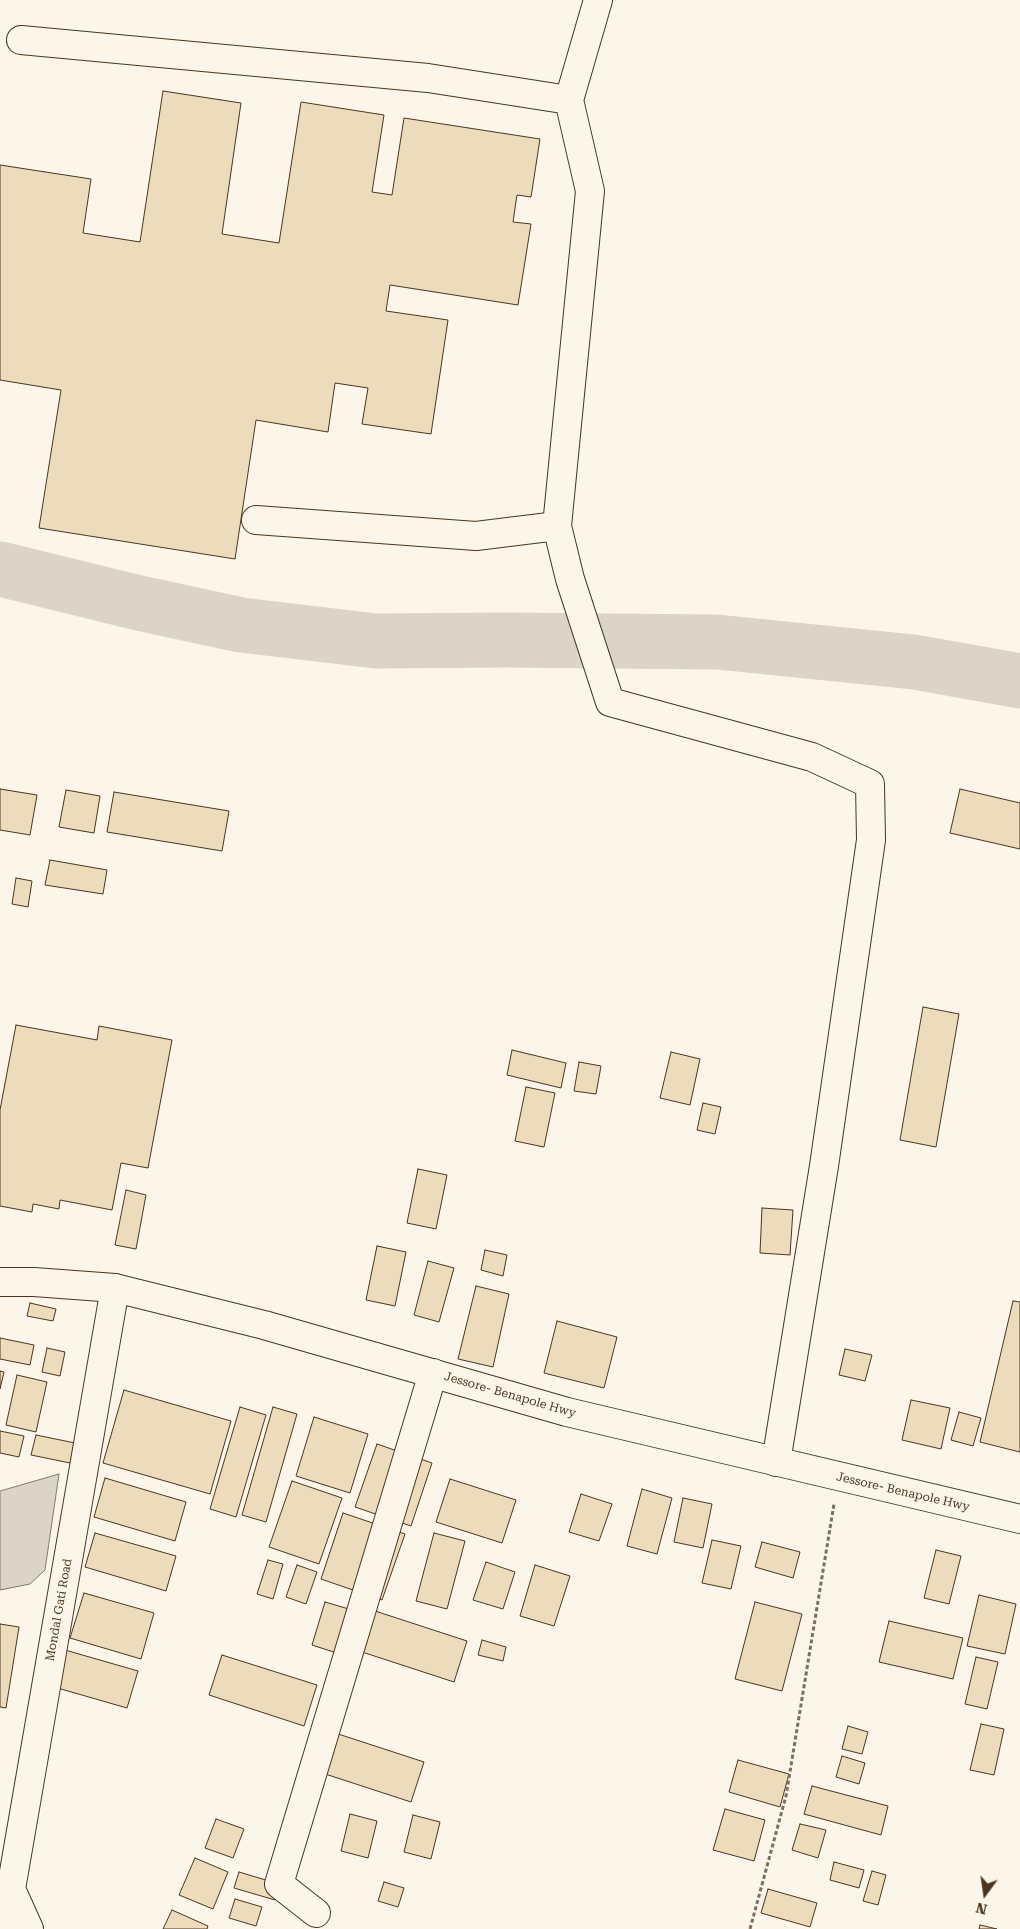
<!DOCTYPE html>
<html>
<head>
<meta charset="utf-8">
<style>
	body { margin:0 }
	#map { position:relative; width:1020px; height:1929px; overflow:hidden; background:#fbf6e9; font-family:"Roboto Serif",serif }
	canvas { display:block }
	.north { position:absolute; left:960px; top:1869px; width:50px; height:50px; -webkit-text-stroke:4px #fbf6e9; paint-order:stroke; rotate:194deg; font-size:14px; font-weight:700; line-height:20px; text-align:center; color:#4a3520 }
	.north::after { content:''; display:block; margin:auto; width:18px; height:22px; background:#4a3520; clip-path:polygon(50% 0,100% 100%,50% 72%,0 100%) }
</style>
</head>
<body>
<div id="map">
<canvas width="1020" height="1929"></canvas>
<div class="north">N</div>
</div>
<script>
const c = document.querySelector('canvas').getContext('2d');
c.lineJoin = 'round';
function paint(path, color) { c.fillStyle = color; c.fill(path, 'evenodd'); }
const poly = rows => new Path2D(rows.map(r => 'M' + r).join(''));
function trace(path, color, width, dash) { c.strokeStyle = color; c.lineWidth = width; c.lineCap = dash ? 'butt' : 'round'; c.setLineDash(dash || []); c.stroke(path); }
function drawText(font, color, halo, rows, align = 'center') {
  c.font = font + ' "Roboto Serif",serif'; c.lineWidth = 4; c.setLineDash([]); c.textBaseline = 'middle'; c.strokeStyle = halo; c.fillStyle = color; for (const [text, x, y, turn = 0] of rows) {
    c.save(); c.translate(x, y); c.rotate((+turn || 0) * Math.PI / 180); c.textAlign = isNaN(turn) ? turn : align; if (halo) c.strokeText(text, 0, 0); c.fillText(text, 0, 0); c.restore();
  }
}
const water = poly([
	[59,1474,45,1570,30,1584,0,1590,0,1491,59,1474]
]);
paint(water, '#dcd4c6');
trace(water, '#887966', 1);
trace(poly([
	[0,569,139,603,241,625,376,641,505,640,717,642,914,662,1020,681]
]), '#dcd4c6', 55);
const building = poly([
	[163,91,241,103,222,234,279,243,301,102,384,115,372,192,392,195,404,118,540,139,531,197,517,195,513,222,531,224,518,305,390,285,386,311,448,320,431,434,362,424,368,388,335,383,328,432,256,420,235,559,39,528,61,390,0,380,0,165,91,179,83,233,140,242,163,91],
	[0,789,37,795,30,835,0,830,0,789],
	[960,789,1020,803,1020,849,950,833,960,789],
	[66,790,100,796,94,833,59,827,66,790],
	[114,792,229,811,222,851,107,832,114,792],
	[50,860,107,870,103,894,45,885,50,860],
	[16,878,32,881,28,907,12,904,16,878],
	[923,1007,959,1014,936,1147,900,1140,923,1007],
	[16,1025,97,1040,99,1026,172,1040,148,1168,121,1163,112,1210,60,1200,59,1209,33,1204,32,1212,0,1206,0,1110,16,1025],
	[512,1050,566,1063,561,1088,507,1075,512,1050],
	[671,1052,700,1059,690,1105,660,1098,671,1052],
	[579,1062,601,1066,596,1094,574,1091,579,1062],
	[526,1087,555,1093,544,1147,515,1141,526,1087],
	[703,1103,721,1107,715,1134,697,1130,703,1103],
	[418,1169,447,1175,436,1229,407,1223,418,1169],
	[126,1190,146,1195,136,1249,115,1245,126,1190],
	[762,1208,793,1210,790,1255,760,1253,762,1208],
	[377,1246,406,1252,395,1306,366,1300,377,1246],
	[485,1250,507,1255,503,1276,481,1270,485,1250],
	[428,1261,454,1268,439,1322,414,1315,428,1261],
	[476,1286,509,1294,493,1367,458,1359,476,1286],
	[1013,1301,1020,1302,1020,1452,980,1442,1013,1301],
	[30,1303,56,1309,53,1321,27,1316,30,1303],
	[557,1321,617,1337,604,1388,544,1373,557,1321],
	[0,1338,34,1345,30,1365,0,1359,0,1338],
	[47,1348,65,1352,60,1376,42,1372,47,1348],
	[845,1349,872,1355,865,1381,839,1375,845,1349],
	[0,1371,4,1372,0,1389,0,1371],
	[17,1375,47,1382,36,1432,6,1425,17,1375],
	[124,1390,231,1421,210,1494,103,1463,124,1390],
	[911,1400,950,1408,941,1449,902,1440,911,1400],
	[240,1407,266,1415,236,1517,210,1509,240,1407],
	[273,1407,297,1414,266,1522,242,1515,273,1407],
	[959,1412,981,1418,973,1446,951,1440,959,1412],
	[314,1417,368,1434,350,1493,296,1476,314,1417],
	[0,1431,24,1436,19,1457,0,1453,0,1431],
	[36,1435,75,1443,70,1463,31,1455,36,1435],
	[377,1444,432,1463,411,1526,355,1507,377,1444],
	[105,1478,186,1502,175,1541,94,1517,105,1478],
	[450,1479,516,1500,502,1543,436,1522,450,1479],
	[292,1481,342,1498,319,1564,269,1547,292,1481],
	[642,1489,672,1498,657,1554,627,1546,642,1489],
	[581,1494,612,1504,599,1541,569,1532,581,1494],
	[683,1498,712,1504,703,1548,674,1542,683,1498],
	[343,1513,405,1534,382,1600,321,1579,343,1513],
	[95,1533,176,1556,166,1591,85,1567,95,1533],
	[434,1533,465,1541,447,1609,416,1601,434,1533],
	[712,1540,741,1546,731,1589,702,1583,712,1540],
	[762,1542,800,1552,793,1578,755,1567,762,1542],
	[936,1550,961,1556,949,1604,924,1598,936,1550],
	[268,1560,283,1564,273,1599,257,1594,268,1560],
	[486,1562,515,1572,503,1609,473,1600,486,1562],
	[297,1565,317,1572,306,1604,286,1597,297,1565],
	[535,1565,570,1576,554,1626,520,1616,535,1565],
	[84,1593,154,1613,141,1659,70,1638,84,1593],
	[979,1595,1016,1604,1005,1654,967,1646,979,1595],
	[325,1602,359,1612,346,1656,312,1645,325,1602],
	[755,1602,802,1614,782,1691,735,1679,755,1602],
	[372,1610,467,1641,454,1682,359,1651,372,1610],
	[889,1621,963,1638,953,1679,879,1662,889,1621],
	[0,1624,19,1627,6,1708,0,1707,0,1624],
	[482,1640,506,1647,503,1661,478,1655,482,1640],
	[65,1650,138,1671,127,1708,54,1687,65,1650],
	[222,1655,317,1685,304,1726,209,1695,222,1655],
	[976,1657,998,1662,987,1709,965,1704,976,1657],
	[981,1724,1004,1729,994,1775,970,1770,981,1724],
	[848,1726,868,1732,862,1754,842,1749,848,1726],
	[329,1731,424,1762,411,1802,316,1771,329,1731],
	[842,1756,865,1763,859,1784,836,1777,842,1756],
	[738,1760,789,1774,780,1807,729,1792,738,1760],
	[812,1786,888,1806,881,1835,804,1814,812,1786],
	[725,1809,765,1820,754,1861,713,1850,725,1809],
	[350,1814,377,1821,368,1858,341,1851,350,1814],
	[413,1815,440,1822,431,1859,404,1852,413,1815],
	[216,1819,244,1829,233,1858,205,1848,216,1819],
	[800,1824,826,1830,818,1858,792,1850,800,1824],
	[195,1858,228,1872,213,1909,179,1895,195,1858],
	[834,1862,864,1870,859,1888,830,1880,834,1862],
	[872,1871,886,1875,878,1905,863,1901,872,1871],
	[239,1872,279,1884,275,1900,234,1888,239,1872],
	[384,1882,404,1888,398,1907,378,1901,384,1882],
	[768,1889,817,1903,810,1927,761,1913,768,1889],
	[235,1899,262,1907,256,1926,229,1918,235,1899],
	[172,1910,208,1926,207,1929,163,1929,172,1910],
	[980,1925,997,1929,979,1929,980,1925]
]);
paint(building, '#ecdcbc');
trace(building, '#4a3520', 1);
const minor = poly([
	[21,40,428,78,569,100,590,191,557,526,570,579,610,702,812,757,870,784,871,840,824,1166,776,1462],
	[569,100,598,0],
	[256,520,476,536,557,526],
	[11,1889,29,1929],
	[316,1913,279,1884,433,1373],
	[0,1928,11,1889,115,1288]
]);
const highway = poly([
	[0,1282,34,1282,115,1288,264,1325,567,1412,1020,1519]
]);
trace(minor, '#4a3520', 30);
trace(highway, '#4a3520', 30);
trace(poly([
	[750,1929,786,1796,834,1504]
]), '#7f6f5c', 3, [4, 2.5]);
trace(minor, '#fbf6e9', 28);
trace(highway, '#fbf6e9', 28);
drawText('12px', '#4a3520', '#fbf6e9', [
	["Jessore- Benapole Hwy",510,1395,16],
	["Jessore- Benapole Hwy",903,1492,13],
	["Mondal Gati Road",59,1610,-80]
]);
</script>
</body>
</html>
